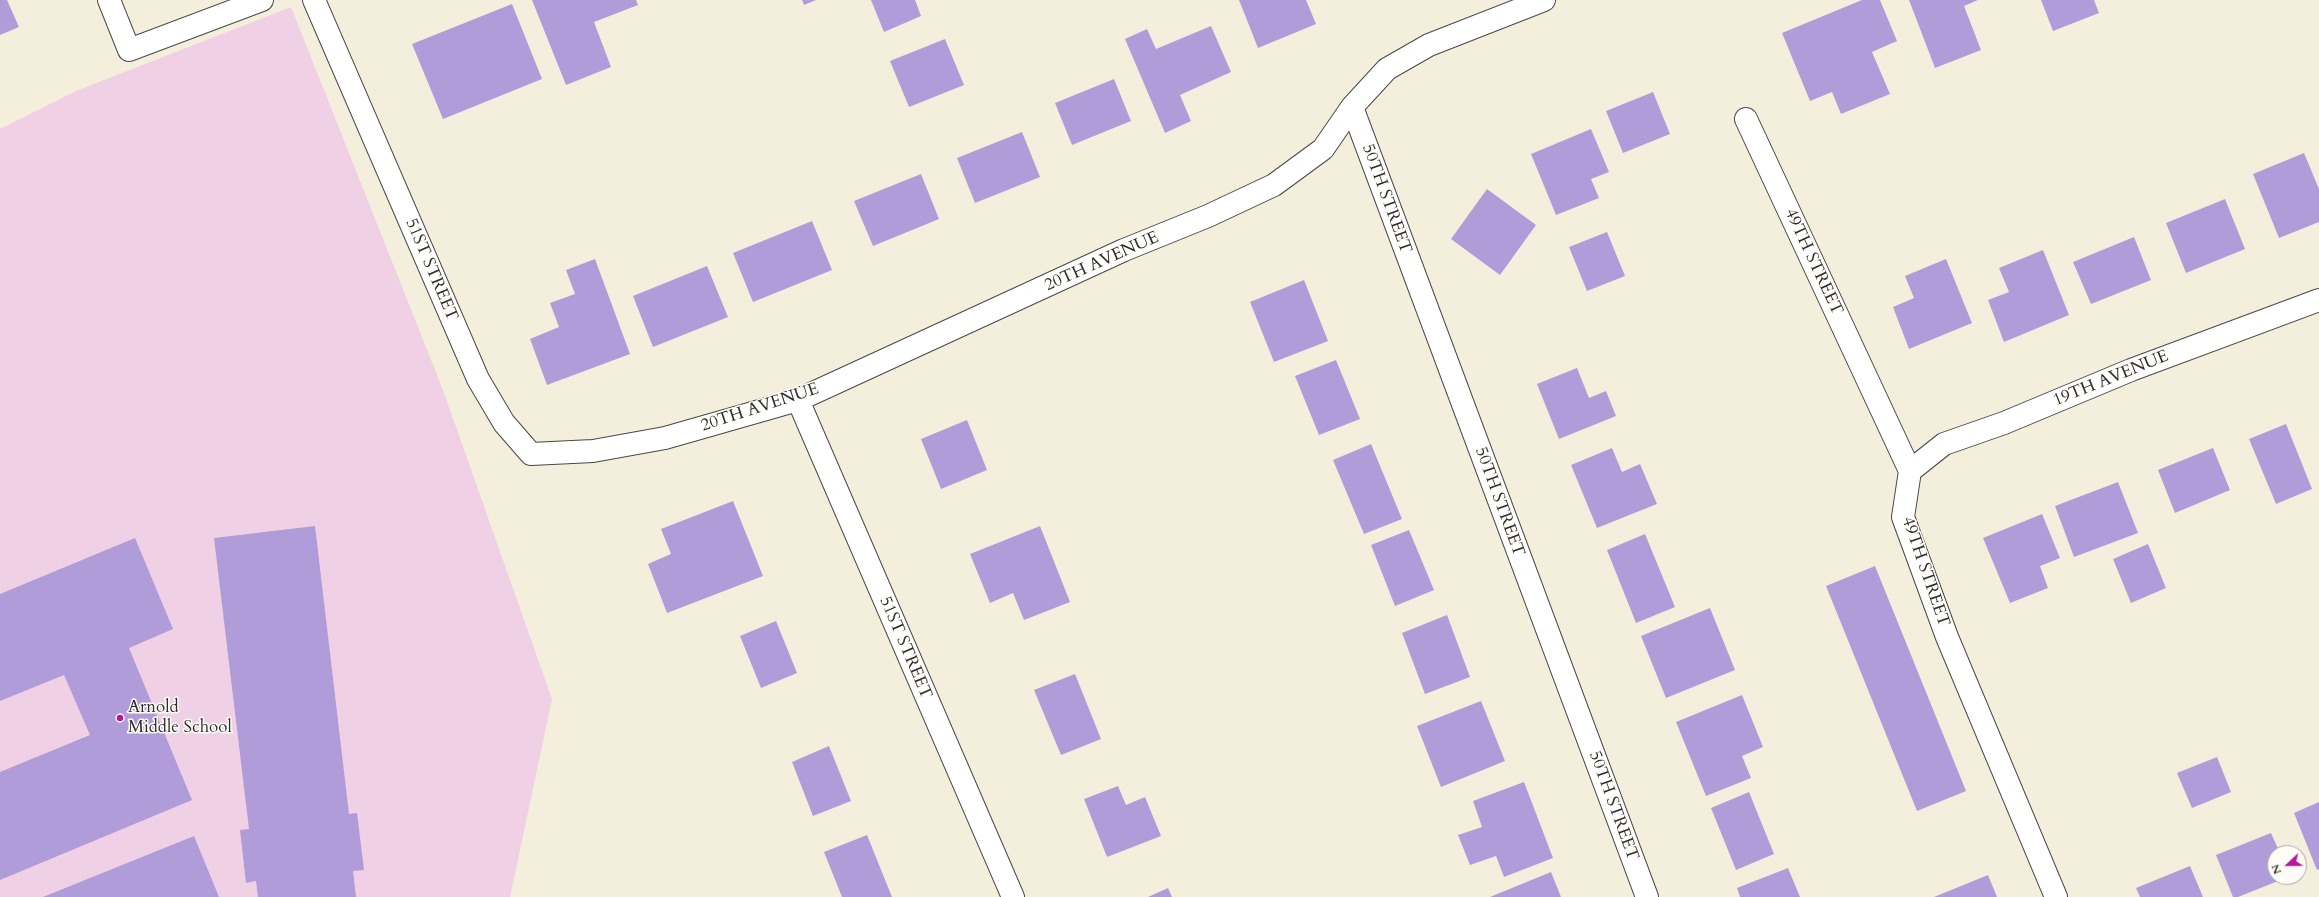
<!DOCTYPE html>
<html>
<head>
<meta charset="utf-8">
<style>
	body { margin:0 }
	#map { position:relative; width:2319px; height:897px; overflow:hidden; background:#f4efdd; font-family:Cardo,serif }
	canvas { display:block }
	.north { position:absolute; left:2267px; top:845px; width:40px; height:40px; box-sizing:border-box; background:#fdfcf7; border:1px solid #a9a8a5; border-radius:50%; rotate:248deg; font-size:11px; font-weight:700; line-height:16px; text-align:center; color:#2b2b2b }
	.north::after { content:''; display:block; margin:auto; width:14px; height:18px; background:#b5179e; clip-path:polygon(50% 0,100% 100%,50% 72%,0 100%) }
</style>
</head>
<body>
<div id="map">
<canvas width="2319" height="897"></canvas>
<div class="north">N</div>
</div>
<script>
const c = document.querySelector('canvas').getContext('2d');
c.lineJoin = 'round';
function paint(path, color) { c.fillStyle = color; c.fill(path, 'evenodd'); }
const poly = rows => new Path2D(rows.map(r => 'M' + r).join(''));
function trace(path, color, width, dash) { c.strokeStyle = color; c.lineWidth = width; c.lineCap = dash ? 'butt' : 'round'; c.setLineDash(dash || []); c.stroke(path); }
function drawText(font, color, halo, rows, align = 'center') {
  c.font = font + ' Cardo,serif'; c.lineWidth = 3; c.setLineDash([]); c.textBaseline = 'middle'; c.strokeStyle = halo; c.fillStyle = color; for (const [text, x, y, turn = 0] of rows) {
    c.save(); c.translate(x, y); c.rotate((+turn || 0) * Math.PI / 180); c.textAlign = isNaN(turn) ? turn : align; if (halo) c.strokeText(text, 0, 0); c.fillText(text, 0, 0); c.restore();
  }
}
paint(poly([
	[291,7,443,390,552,699,510,897,0,897,0,129,76,91]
]), '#f0d0e5');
paint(poly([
	[0,0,7,0,19,27,0,35],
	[532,0,636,0,638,5,594,22,611,67,566,85],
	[802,0,816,0,804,5],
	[871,0,915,0,921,16,884,32],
	[1239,0,1306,0,1316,24,1258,48],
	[1862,0,1880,0,1897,41,1872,52,1890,94,1841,114,1832,92,1810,101,1782,33],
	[1909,0,1978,0,1964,6,1981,50,1935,68],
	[2041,0,2094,0,2099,13,2053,31],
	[512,4,542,79,443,119,412,44],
	[1211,26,1231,72,1180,95,1191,121,1165,133,1125,39,1147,29,1156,49],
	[945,39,964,85,909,107,890,61],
	[1114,79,1131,121,1072,145,1055,103],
	[1653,92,1670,134,1623,153,1606,111],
	[1591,129,1609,172,1591,179,1599,198,1556,215,1531,154],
	[1022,132,1040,177,975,203,957,158],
	[2304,153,2319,189,2319,222,2279,238,2253,174],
	[921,174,939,219,873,246,854,201],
	[1487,189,1536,225,1500,275,1451,239],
	[2225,199,2245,249,2186,273,2166,223],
	[812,221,832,270,753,302,733,253],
	[1607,232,1625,276,1587,291,1569,247],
	[2134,237,2151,280,2091,304,2073,262],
	[2043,250,2069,315,2004,342,1988,300,2009,292,1999,268],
	[595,259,630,354,547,385,530,339,559,327,550,303,575,294,566,270],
	[1946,259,1972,323,1909,349,1893,307,1914,298,1905,276],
	[707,266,728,317,653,347,633,296],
	[1304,280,1328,341,1274,362,1250,302],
	[1336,360,1360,419,1319,435,1295,376],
	[1577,368,1589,398,1606,391,1616,416,1559,439,1537,384],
	[967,420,987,470,941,489,921,439],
	[2286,424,2312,489,2276,504,2249,439],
	[1371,444,1402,519,1364,534,1333,460],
	[1612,448,1622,472,1640,464,1657,504,1597,528,1571,465],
	[2213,448,2230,490,2175,513,2158,470],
	[2118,482,2138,533,2074,557,2055,506],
	[733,501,763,576,667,613,648,564,671,554,661,529],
	[2042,514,2060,558,2040,566,2048,588,2010,603,1983,538],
	[315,526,349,814,357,813,364,870,353,871,356,897,258,897,256,881,246,883,240,830,249,829,214,538],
	[1040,526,1070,602,1024,620,1013,593,990,603,970,554],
	[1409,530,1434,590,1395,606,1371,545],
	[1645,534,1675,607,1636,623,1607,550],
	[135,538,173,629,129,648,192,800,0,880,0,772,90,735,64,675,0,701,0,594],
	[2148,544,2166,588,2131,603,2113,559],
	[1875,566,1966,791,1917,811,1826,586],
	[1710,608,1735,670,1666,698,1641,636],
	[1447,615,1470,677,1425,694,1402,633],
	[776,621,797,673,761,688,740,636],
	[1075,674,1101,739,1061,755,1034,690],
	[1742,695,1763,747,1742,756,1751,778,1706,796,1676,722],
	[1481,701,1505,761,1441,787,1417,726],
	[829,746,851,801,813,816,792,762],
	[2217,757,2231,792,2192,808,2177,773],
	[1524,782,1553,858,1504,877,1496,856,1470,865,1458,835,1482,827,1473,801],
	[1118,786,1126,805,1145,797,1161,836,1107,857,1084,799],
	[1749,792,1774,854,1736,870,1711,808],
	[2319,802,2319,869,2317,870,2294,813],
	[2271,833,2280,853,2275,853,2275,877,2288,877,2238,897,2233,897,2216,855],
	[867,835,892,897,842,897,824,852],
	[194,836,219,897,43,897],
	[2190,866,2203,897,2140,897,2136,888],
	[1788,868,1800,897,1740,897,1737,888],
	[1551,872,1561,897,1490,897],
	[1988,875,1997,897,1934,897],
	[1168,888,1172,897,1148,897]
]), '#b19cda');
const minor = poly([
	[109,0,129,50,262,0],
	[314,0,478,379,504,423,531,454,593,451,665,438,798,400,1124,250,1208,216,1274,185,1323,149,1352,107,1387,69,1429,45,1544,0],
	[1352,107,1647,897],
	[1746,119,1910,471,1903,517,1947,637,2056,897],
	[798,400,1013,897],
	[1910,471,1944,444,2004,423,2131,370,2319,300]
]);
trace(minor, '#494846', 24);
trace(minor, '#fff', 22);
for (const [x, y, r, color] of [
	[120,718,4,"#b5179e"]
]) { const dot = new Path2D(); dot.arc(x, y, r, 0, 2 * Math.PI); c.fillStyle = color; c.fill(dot); trace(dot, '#fdfcf7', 1.5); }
drawText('17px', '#2b2b2b', '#fdfcf7', [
	["50TH STREET",1386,199,70],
	["20TH AVENUE",1102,262,-24],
	["49TH STREET",1813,262,65],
	["51ST STREET",431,270,67],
	["19TH AVENUE",2111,379,-22],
	["20TH AVENUE",760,408,-18],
	["50TH STREET",1499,502,70],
	["49TH STREET",1925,572,71],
	["51ST STREET",905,648,67],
	["50TH STREET",1613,806,70]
]);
drawText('17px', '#2b2b2b', '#fdfcf7', [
	["Arnold",128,708],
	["Middle School",128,728]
], 'left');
</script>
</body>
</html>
